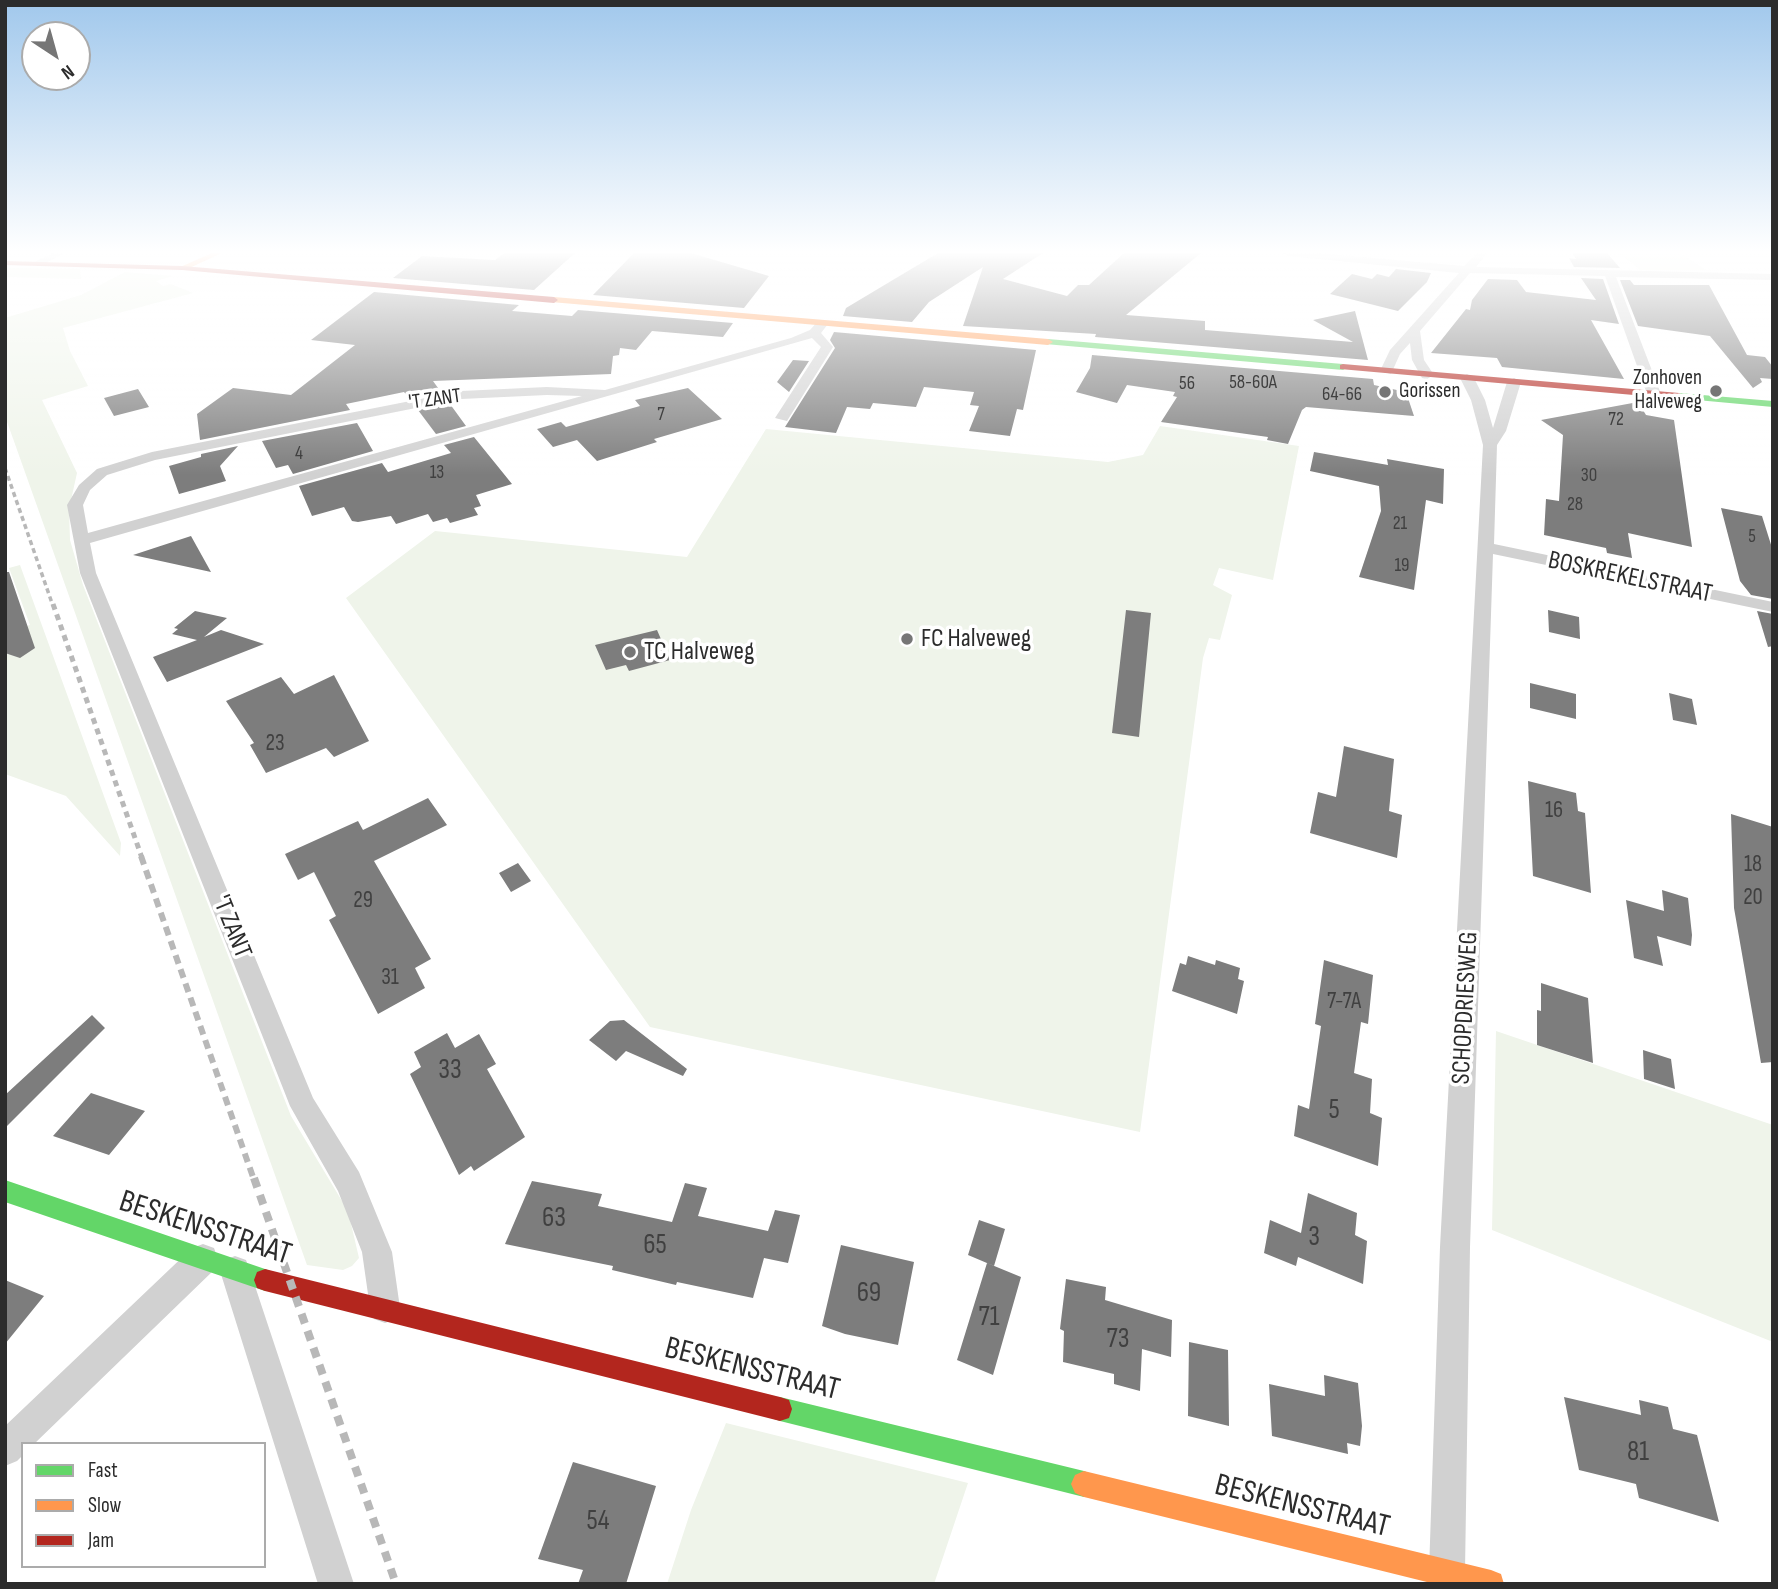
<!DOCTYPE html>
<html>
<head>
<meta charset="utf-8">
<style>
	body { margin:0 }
	#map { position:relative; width:1778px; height:1589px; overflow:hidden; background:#fff; font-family:"Sofia Sans Condensed",sans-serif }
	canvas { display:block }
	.frame { position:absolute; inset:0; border:7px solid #2c2c2c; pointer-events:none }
	.legend { position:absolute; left:21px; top:1442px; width:245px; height:126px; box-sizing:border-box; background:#fff; border:2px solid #ababab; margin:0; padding:9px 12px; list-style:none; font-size:21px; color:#2c2c2c }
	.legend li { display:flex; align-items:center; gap:14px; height:35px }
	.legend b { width:35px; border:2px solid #ababab }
	.north { position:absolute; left:21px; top:21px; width:70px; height:70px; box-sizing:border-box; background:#fff; border:2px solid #ababab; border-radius:50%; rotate:144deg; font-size:19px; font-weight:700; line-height:28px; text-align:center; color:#2c2c2c }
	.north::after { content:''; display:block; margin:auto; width:24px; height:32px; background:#767676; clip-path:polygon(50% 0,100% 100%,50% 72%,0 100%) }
</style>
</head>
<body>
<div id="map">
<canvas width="1778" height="1589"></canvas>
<div class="frame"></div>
<ul class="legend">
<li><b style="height:9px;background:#63d668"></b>Fast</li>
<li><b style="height:9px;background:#ff974d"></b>Slow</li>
<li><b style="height:9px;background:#b3261e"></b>Jam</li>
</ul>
<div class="north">N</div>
</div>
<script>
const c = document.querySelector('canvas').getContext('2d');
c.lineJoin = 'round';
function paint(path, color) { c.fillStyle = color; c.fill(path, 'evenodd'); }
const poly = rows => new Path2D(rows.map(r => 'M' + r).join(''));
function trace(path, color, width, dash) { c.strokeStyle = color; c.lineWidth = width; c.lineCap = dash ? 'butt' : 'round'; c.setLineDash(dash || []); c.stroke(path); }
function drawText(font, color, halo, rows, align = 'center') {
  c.font = font + ' "Sofia Sans Condensed",sans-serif'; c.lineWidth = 7; c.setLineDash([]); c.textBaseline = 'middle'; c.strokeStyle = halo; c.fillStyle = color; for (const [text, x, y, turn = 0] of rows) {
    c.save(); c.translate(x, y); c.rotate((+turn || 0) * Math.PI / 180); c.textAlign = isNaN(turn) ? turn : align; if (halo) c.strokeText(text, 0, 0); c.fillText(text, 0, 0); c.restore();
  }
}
paint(poly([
	[1619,253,1680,253,1706,270,1640,270],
	[5,268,80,269,81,279,7,277],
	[125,272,173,276,156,281,163,286,171,284,193,293,63,328,70,351,88,386,42,400,77,473,69,509,70,540,83,585,291,1116,348,1211,359,1258,352,1266,343,1270,307,1265,5,416,5,318,81,295],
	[1160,426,1299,446,1273,580,1219,568,1213,585,1232,595,1220,640,1209,638,1203,658,1140,1132,650,1027,346,598,435,531,687,557,766,429,1108,462,1143,455],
	[20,565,121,843,120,856,66,796,5,774,5,633,30,625,9,568],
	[1496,1031,1773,1125,1773,1342,1492,1230],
	[726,1423,968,1483,934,1584,667,1584,691,1510]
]), '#eff4ea');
paint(poly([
	[504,253,575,253,534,290,393,278,422,256,495,260],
	[634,253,691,253,769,276,744,308,593,295],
	[938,253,1043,253,1003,279,1067,296,1078,285,1089,285,1124,253,1201,253,1126,315,1205,321,1205,330,1353,342,1313,320,1355,311,1368,360,1095,337,1096,334,963,326,983,267,929,302,912,322,843,316,846,308],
	[1572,253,1607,253,1620,268,1574,267,1569,258,1576,259],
	[1396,269,1431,273,1427,282,1398,311,1330,294,1352,274,1372,279,1377,274,1389,277],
	[1581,278,1603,279,1619,324,1591,320,1624,379,1502,367,1497,358,1431,353,1466,309,1470,310,1472,300,1488,279,1517,280,1526,292,1596,300],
	[1620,280,1630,280,1634,285,1709,285,1747,355,1765,357,1773,367,1773,379,1760,378,1762,382,1753,388,1710,336,1638,326],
	[374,292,519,305,512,311,572,316,578,310,733,323,723,337,652,331,636,350,620,348,619,355,613,356,611,374,433,381,441,392,409,398,404,392,346,404,350,410,200,440,197,414,233,388,291,395,355,345,311,340],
	[834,332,1036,350,1023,410,1017,409,1010,436,969,431,979,406,970,405,974,392,924,387,916,407,873,403,870,409,847,407,836,433,785,427,835,348,830,340],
	[1092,355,1373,379,1374,385,1406,392,1414,416,1306,407,1302,410,1288,444,1267,440,1268,437,1161,422,1177,397,1173,396,1175,392,1127,385,1117,403,1076,392,1090,368],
	[793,360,809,361,789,392,777,382],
	[688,388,722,419,654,439,657,442,597,461,577,440,553,447,537,429,561,422,566,427,640,406,635,400],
	[138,389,149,407,114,416,104,398],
	[1638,402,1646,415,1674,420,1692,547,1628,533,1632,558,1607,553,1606,548,1544,535,1546,499,1559,501,1563,435,1541,420],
	[450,404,466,426,436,434,418,410],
	[357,423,373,451,293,474,288,465,276,468,262,441],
	[474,437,512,484,476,495,481,506,474,508,478,515,450,523,447,518,433,522,428,514,396,524,391,516,358,522,352,521,344,507,312,516,299,486,382,463,388,472,451,453,444,445],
	[238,446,220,466,226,481,179,494,169,466,201,457,201,454],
	[1314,452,1388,465,1387,459,1444,469,1443,504,1426,500,1414,590,1359,577,1381,511,1379,486,1310,471],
	[1721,508,1762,516,1773,551,1773,599,1751,595,1740,581],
	[191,536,211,572,133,555],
	[5,572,9,572,35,648,20,658,5,653],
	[1126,610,1151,613,1139,737,1112,733],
	[1548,610,1579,617,1580,639,1549,632],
	[195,611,227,618,204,637,221,630,264,644,167,682,153,657,197,640,172,634,178,629,174,628],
	[1757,611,1773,614,1773,646,1768,647],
	[657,630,670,660,629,671,626,665,606,670,595,645],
	[334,675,369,741,334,757,326,748,266,773,250,745,254,743,226,701,281,677,294,694],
	[1530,683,1576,694,1576,719,1530,708],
	[1669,693,1692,699,1697,725,1673,720],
	[1344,746,1394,759,1389,811,1402,815,1397,858,1310,833,1318,792,1336,797],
	[1528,781,1576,793,1578,811,1585,813,1591,893,1533,876],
	[428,798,447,825,374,861,431,959,415,968,425,988,378,1014,329,920,336,916,314,872,298,880,285,854,358,821,363,830],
	[1731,814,1773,827,1773,1062,1761,1063,1734,908],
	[518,863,531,881,511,892,499,873],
	[1662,890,1688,898,1692,935,1691,946,1657,936,1663,966,1634,958,1626,900,1664,911],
	[1188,956,1215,965,1216,960,1240,968,1238,979,1244,981,1237,1014,1172,991,1180,963,1186,965],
	[1324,960,1373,975,1368,1024,1361,1022,1354,1073,1372,1079,1370,1113,1382,1118,1378,1166,1294,1136,1298,1105,1309,1109,1321,1026,1315,1024],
	[1541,983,1588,998,1593,1063,1537,1045,1537,1010,1541,1011],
	[92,1015,105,1028,5,1128,5,1095],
	[624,1020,687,1069,683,1076,626,1051,616,1061,589,1040,610,1021],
	[447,1033,455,1048,479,1034,496,1064,487,1069,525,1137,474,1171,471,1166,459,1175,410,1074,421,1067,414,1052],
	[1643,1050,1671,1059,1675,1089,1644,1079],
	[91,1093,145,1111,109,1155,53,1136],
	[532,1181,602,1194,598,1206,672,1222,685,1183,707,1188,698,1216,768,1231,775,1210,800,1215,788,1263,764,1258,753,1298,677,1282,676,1285,612,1270,613,1266,505,1244],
	[1308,1193,1357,1213,1355,1235,1367,1241,1363,1284,1298,1257,1296,1266,1264,1253,1270,1220,1301,1233],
	[979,1220,1005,1229,994,1266,968,1255],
	[841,1245,914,1262,898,1345,845,1334,822,1326],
	[987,1263,1021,1277,993,1375,957,1360],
	[1066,1279,1106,1287,1105,1300,1172,1320,1171,1357,1142,1349,1140,1391,1114,1384,1114,1374,1063,1362,1064,1331,1060,1329],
	[5,1280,44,1296,5,1344],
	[1189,1342,1228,1350,1229,1426,1188,1416],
	[1324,1375,1358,1383,1362,1426,1360,1446,1347,1443,1348,1454,1272,1436,1269,1384,1325,1396],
	[1564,1397,1641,1415,1639,1400,1668,1407,1673,1429,1697,1435,1719,1522,1639,1498,1636,1484,1579,1470],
	[573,1462,656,1486,626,1584,578,1584,583,1570,538,1559]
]), '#7d7d7d');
paint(poly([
	[53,253,66,253,39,266,30,264,53,253],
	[1283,253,1318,253,1464,266,1477,253,1487,253,1476,267,1773,274,1773,280,1616,277,1661,394,1654,398,1647,394,1605,276,1470,273,1420,331,1424,360,1434,375,1427,379,1422,378,1412,360,1410,343,1400,354,1391,374,1380,371,1390,350,1459,273,1288,256,1283,253],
	[818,321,828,324,821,333,833,347,787,421,775,418,821,347,812,338,90,543,96,573,313,1098,359,1172,392,1252,400,1308,396,1319,385,1323,374,1319,370,1308,362,1252,338,1191,290,1106,80,573,67,505,79,485,97,469,152,452,461,391,547,387,605,390,791,338,810,330,818,321],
	[547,395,582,396,88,533,83,505,90,490,107,475,155,460,461,399,547,395],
	[1467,374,1474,378,1485,400,1493,428,1507,382,1514,378,1521,382,1506,431,1497,445,1494,544,1773,602,1773,612,1493,554,1470,1247,1465,1571,1460,1584,1435,1584,1429,1571,1440,1247,1483,445,1471,400,1460,378,1467,374],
	[203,1244,214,1248,218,1259,214,1270,34,1444,23,1444,23,1455,17,1461,5,1466,5,1426,192,1248,203,1244],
	[235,1256,246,1260,250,1271,354,1584,318,1584,220,1271,224,1260,235,1256]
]), '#d1d1d1');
paint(poly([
	[1048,339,1343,364,1348,367,1343,370,1045,344,1043,342,1048,339],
	[1679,393,1773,401,1773,407,1675,398,1675,394,1679,393],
	[5,1180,265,1269,273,1272,276,1280,273,1288,265,1291,5,1202,5,1180],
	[780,1397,1084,1471,1093,1475,1097,1484,1093,1493,1084,1497,780,1421,771,1418,768,1409,771,1400,780,1397]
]), '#63d668');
paint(poly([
	[212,253,222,253,185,270,178,268,212,253],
	[554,297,1048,339,1053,342,1048,345,551,302,551,298,554,297],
	[1084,1471,1491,1570,1501,1574,1504,1584,1435,1584,1084,1497,1075,1493,1071,1484,1075,1475,1084,1471]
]), '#ff974d');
paint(poly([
	[5,261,182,266,554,297,558,300,554,303,182,270,5,265,5,261],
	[1343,364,1679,393,1684,396,1679,399,1340,369,1340,365,1343,364],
	[265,1269,780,1397,789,1400,792,1409,789,1418,780,1421,265,1291,257,1288,254,1280,257,1272,265,1269]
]), '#b3261e');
trace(poly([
	[5,468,53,606]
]), '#b8b8b8', 3.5, [5, 3.5]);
trace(poly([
	[53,604,142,858]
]), '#b8b8b8', 5, [6, 5]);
trace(poly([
	[141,856,254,1180]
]), '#b8b8b8', 6, [9, 6]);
trace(poly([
	[254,1178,396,1584]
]), '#b8b8b8', 8, [10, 8]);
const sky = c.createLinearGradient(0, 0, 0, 475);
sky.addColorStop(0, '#a1c8ec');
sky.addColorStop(0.53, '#fff');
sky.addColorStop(1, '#ffffff00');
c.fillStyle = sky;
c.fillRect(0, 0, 1778, 475);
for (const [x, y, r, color] of [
	[1716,391,7,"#767676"],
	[1385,392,7,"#767676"],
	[907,639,7,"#767676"],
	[630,652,7,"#767676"]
]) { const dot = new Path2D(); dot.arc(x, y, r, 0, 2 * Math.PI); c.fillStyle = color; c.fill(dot); trace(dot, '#fff', 2.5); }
drawText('19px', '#404040', null, [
	["58-60A",1253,383],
	["56",1187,384],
	["64-66",1342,395],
	["7",661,415],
	["72",1616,420],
	["4",299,454],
	["13",437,473],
	["30",1589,476],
	["28",1575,505],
	["21",1400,524],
	["5",1752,537],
	["19",1402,566]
]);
drawText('21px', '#2c2c2c', '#fff', [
	["Zonhoven",1702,379],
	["Halveweg",1702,403],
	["Gorissen",1399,392,"left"]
], 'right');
drawText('21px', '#2c2c2c', '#fff', [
	["'T ZANT",435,400,-8]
]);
drawText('23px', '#404040', null, [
	["23",275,744],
	["16",1554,811],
	["18",1753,865],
	["20",1753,898],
	["29",363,901],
	["31",390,978],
	["7-7A",1344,1002]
]);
drawText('26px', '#2c2c2c', '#fff', [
	["BOSKREKELSTRAAT",1630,578,12],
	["'T ZANT",231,927,68],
	["SCHOPDRIESWEG",1466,1008,-87]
]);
drawText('26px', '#2c2c2c', '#fff', [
	["FC Halveweg",921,639],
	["TC Halveweg",644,652]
], 'left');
drawText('28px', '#404040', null, [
	["33",450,1071],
	["5",1334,1111],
	["63",554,1219],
	["3",1314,1238],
	["65",655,1246],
	["69",869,1294],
	["71",989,1318],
	["73",1118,1340],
	["81",1638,1453],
	["54",598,1522]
]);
drawText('32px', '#2c2c2c', '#fff', [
	["BESKENSSTRAAT",205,1229,18],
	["BESKENSSTRAAT",752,1370,14],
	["BESKENSSTRAAT",1302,1507,14]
]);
</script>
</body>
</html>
